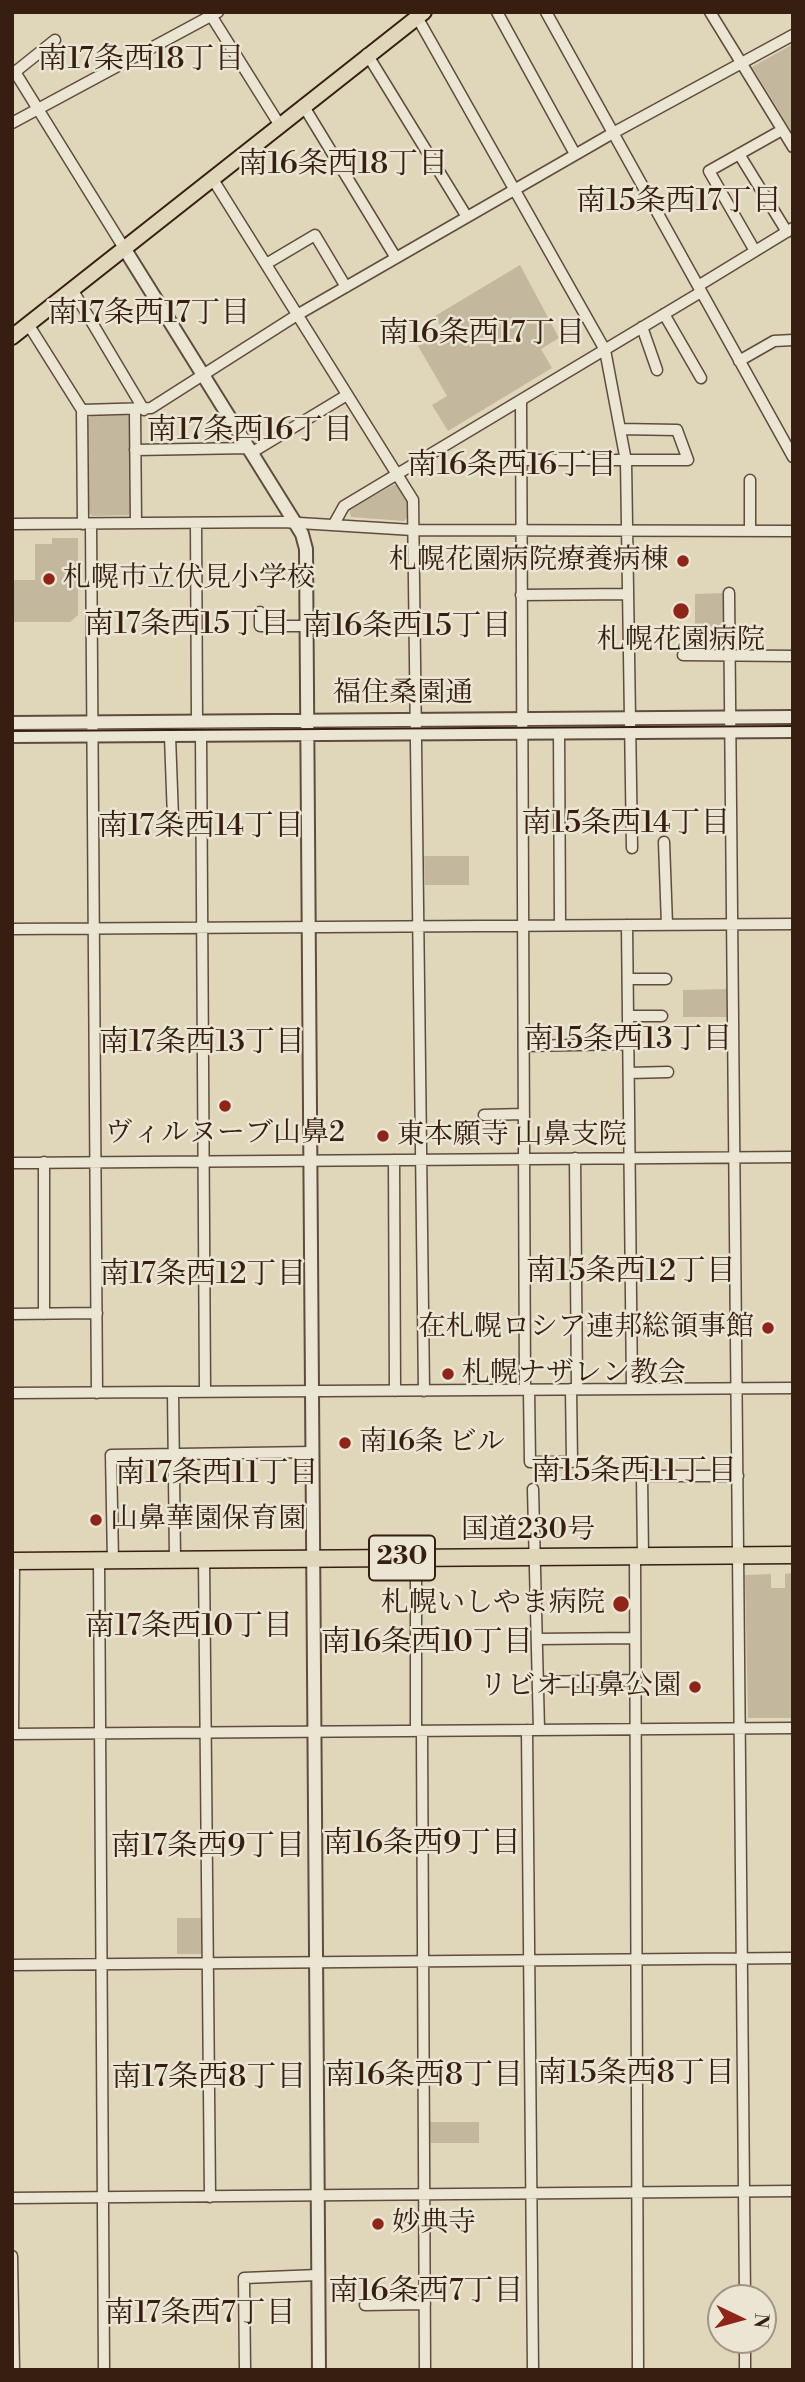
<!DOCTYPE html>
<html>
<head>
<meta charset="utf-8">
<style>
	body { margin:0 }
	#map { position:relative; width:805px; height:2382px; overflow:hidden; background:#e0d7bb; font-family:"Libre Bodoni",serif }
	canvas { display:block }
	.frame { position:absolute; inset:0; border:14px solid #361e11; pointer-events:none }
	.north { position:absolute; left:707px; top:2284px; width:70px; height:70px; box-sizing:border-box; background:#ebe5d3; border:2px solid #a39585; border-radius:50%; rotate:95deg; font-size:19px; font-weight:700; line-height:28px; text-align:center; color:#361e11 }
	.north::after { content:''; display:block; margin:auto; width:24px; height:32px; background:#8f2418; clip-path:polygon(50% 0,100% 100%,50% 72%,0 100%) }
</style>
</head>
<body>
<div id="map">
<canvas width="805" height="2382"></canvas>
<div class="frame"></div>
<div class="north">N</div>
</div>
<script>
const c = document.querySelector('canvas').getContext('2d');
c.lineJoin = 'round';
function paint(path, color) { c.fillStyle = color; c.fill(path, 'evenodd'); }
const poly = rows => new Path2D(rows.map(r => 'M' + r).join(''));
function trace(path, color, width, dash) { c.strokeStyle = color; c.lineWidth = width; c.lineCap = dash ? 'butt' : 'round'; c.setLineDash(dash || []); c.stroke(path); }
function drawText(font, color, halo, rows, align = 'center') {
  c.font = font + ' "Libre Bodoni","Noto Serif JP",serif'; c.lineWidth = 5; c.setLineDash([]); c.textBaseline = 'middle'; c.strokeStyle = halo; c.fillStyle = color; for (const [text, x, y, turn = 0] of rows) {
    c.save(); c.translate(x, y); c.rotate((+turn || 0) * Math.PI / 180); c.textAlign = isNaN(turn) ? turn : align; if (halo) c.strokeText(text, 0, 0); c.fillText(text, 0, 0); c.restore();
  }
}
paint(poly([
	[793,44,793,134,752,67],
	[520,265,559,338,541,349,552,368,448,431,432,405,447,396,418,346,443,331,435,316],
	[127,415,130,418,131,515,92,516,89,513,88,419,91,416],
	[393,485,397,485,407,501,407,518,404,521,351,517,349,510],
	[52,538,78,538,78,615,70,622,12,622,12,580,35,580,35,544,52,544],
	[724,593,724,630,695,632,695,594],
	[424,856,469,856,469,885,425,885],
	[727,989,727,1017,683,1017,683,990],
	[793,1573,793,1718,748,1718,745,1575,771,1574,771,1588,785,1588,785,1574],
	[177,1918,201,1918,202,1954,177,1954],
	[430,2122,479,2122,479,2143,431,2143]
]), '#c3b89e');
const minor = poly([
	[497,12,575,154],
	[546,12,793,457],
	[710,12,793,147],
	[212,17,279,124],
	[417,17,605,350,626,461,632,848],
	[55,40,15,72,124,248],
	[367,54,467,217],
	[303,105,396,258],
	[12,123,218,12],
	[739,154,787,232],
	[212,178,413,500,424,1391],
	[755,251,709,171,782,130],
	[266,264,315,235,346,287],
	[698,286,793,228],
	[72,289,144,410],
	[664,314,701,378],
	[28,324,82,410,83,524],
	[642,327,657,370],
	[739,361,774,341,793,340],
	[521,400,525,1390],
	[82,410,151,408,297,315,613,133,793,35],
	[135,411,136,523],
	[135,450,249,448],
	[251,453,347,395],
	[521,460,688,460,677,430,620,429],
	[196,523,197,721],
	[12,524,283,522,413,530,793,531],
	[91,524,97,1393],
	[334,524,344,506,701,292],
	[750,531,750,480],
	[729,593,745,2298],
	[521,595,628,594],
	[260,612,260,626,307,626],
	[683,655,793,656],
	[559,732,560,925],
	[201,735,205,1392],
	[170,736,173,818],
	[664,842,667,925],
	[627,925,632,1389],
	[12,929,793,924],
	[628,979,666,979],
	[628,1016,662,1016],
	[524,1046,628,1044],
	[629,1073,668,1072],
	[484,1115,524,1114],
	[575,1158,577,1389],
	[394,1160,395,1391],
	[44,1162,44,1314],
	[12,1163,793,1157],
	[12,1314,97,1313],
	[529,1390,530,1462,572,1462,571,1389],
	[173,1392,175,1559],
	[12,1393,793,1388],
	[533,1489,539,1730],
	[635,1556,638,2370],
	[643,1556,642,1476,738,1476],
	[416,1558,416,1731],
	[204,1559,210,2197],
	[99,1561,104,2370],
	[113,1561,111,1455,313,1452],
	[537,1639,635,1638],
	[538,1682,636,1680],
	[527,1730,533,2370],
	[422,1731,425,2370],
	[12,1734,793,1728],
	[13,1734,14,1561],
	[12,1965,793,1958],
	[12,2198,793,2191],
	[12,2256,14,2370],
	[365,2305,425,2304],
	[745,2340,745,2370],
	[245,2370,244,2278,318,2275]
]);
const tertiary = poly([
	[124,248,302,534,306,549,319,2370],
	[12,723,793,717],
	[12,736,793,731]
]);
const primary = poly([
	[12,337,424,12]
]);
const trunk = poly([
	[12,1561,793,1555]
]);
trace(minor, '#604c3c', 13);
trace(tertiary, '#604c3c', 16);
trace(primary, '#361e11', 18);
trace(trunk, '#361e11', 19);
trace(minor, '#ebe5d3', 10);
trace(tertiary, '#ebe5d3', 12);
trace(primary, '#e0d7bb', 14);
trace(trunk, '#e0d7bb', 16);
trace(poly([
	[12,731,793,726]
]), '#361e11', 2);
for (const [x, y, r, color] of [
	[683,561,7,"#8f2418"],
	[49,579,7,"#8f2418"],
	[681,611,9,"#8f2418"],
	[225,1106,7,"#8f2418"],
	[383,1136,7,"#8f2418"],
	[768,1328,7,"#8f2418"],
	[448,1374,7,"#8f2418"],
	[345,1443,7,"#8f2418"],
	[96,1520,7,"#8f2418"],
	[621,1604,9,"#8f2418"],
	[695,1687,7,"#8f2418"],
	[378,2224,7,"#8f2418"]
]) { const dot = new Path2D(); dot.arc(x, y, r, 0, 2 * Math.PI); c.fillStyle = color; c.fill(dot); trace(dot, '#ebe5d3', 2.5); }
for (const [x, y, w] of [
	[402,1558,66]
]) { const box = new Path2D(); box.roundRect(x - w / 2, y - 22.5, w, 45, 5); c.fillStyle = '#ebe5d3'; c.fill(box); trace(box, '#361e11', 2); }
drawText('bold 26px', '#361e11', null, [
	["230",402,1558]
]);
drawText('28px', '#361e11', '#ebe5d3', [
	["札幌花園病院療養病棟",669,561,"right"],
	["札幌市立伏見小学校",63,579],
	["札幌花園病院",681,641,"center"],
	["ヴィルヌーブ山鼻2",225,1134,"center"],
	["東本願寺 山鼻支院",397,1136],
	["在札幌ロシア連邦総領事館",754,1328,"right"],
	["札幌ナザレン教会",462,1374],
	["南16条 ビル",359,1443],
	["山鼻華園保育園",110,1520],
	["札幌いしやま病院",605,1604,"right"],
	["リビオ 山鼻公園",681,1687,"right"],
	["妙典寺",392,2224]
], 'left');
drawText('28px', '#361e11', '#ebe5d3', [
	["福住桑園通",403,694],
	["国道230号",528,1531]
]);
drawText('30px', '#361e11', '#ebe5d3', [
	["南17条西18丁目",141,61],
	["南16条西18丁目",343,166],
	["南15条西17丁目",679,203],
	["南17条西17丁目",149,315],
	["南16条西17丁目",482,335],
	["南17条西16丁目",250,432],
	["南16条西16丁目",512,467],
	["南17条西15丁目",187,626],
	["南16条西15丁目",407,628],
	["南15条西14丁目",626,825],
	["南17条西14丁目",201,828],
	["南15条西13丁目",628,1041],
	["南17条西13丁目",202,1044],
	["南15条西12丁目",631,1273],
	["南17条西12丁目",203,1276],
	["南15条西11丁目",634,1473],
	["南17条西11丁目",217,1475],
	["南17条西10丁目",189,1628],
	["南16条西10丁目",427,1644],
	["南16条西9丁目",422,1845],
	["南17条西9丁目",208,1848],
	["南15条西8丁目",636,2075],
	["南16条西8丁目",424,2077],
	["南17条西8丁目",209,2079],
	["南16条西7丁目",426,2293],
	["南17条西7丁目",200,2315]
]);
</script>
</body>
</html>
